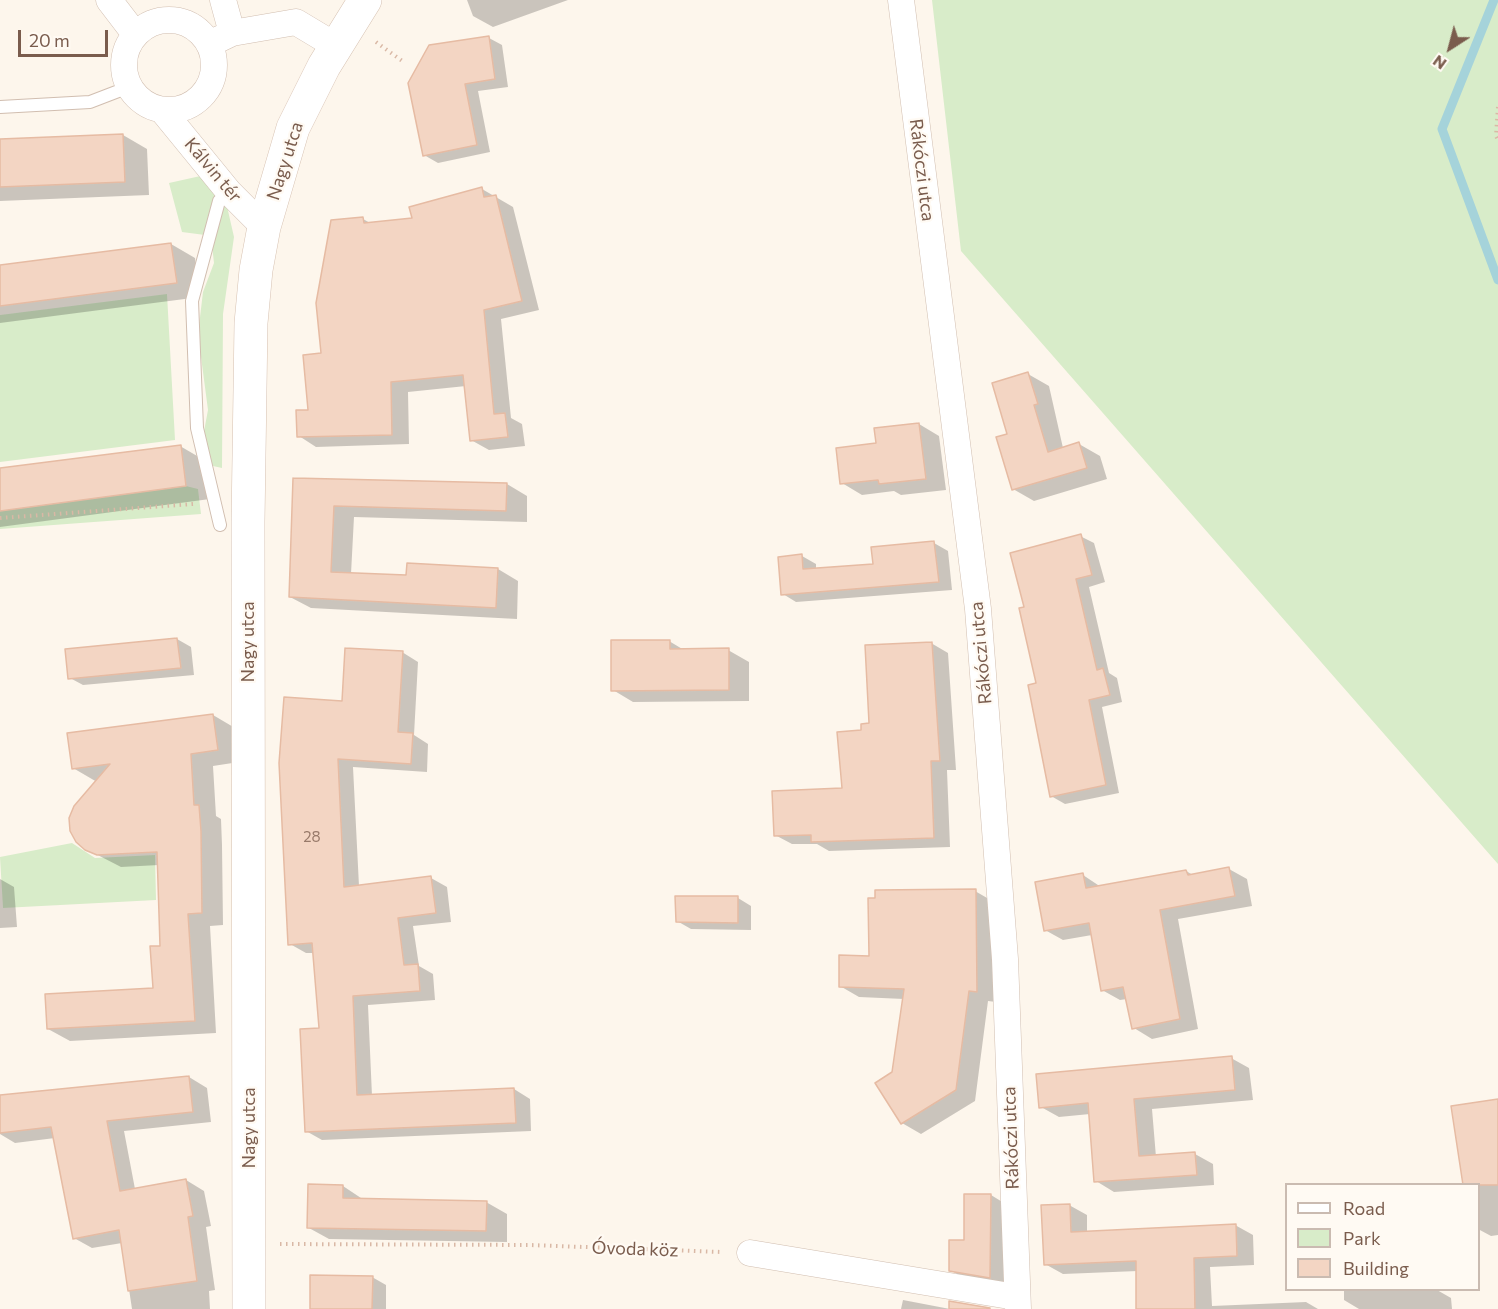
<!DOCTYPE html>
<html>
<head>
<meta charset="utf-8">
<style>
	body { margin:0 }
	#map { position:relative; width:1498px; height:1309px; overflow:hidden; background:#fdf6ec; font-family:Commissioner,sans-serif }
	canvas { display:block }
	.legend { position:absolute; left:1285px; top:1183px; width:195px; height:108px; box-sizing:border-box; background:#fffaf3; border:2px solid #cabbb1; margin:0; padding:8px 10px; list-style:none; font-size:18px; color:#7a5c4d }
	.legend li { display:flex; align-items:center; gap:12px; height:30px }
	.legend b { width:30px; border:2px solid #cabbb1 }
	.north { position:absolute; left:1420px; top:18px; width:60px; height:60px; -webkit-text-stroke:4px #fffaf3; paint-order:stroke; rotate:216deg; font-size:16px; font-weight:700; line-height:24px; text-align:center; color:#7a5c4d }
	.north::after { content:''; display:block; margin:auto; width:21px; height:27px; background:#7a5c4d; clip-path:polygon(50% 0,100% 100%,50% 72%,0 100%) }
	.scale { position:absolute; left:18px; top:30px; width:90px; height:27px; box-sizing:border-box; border:3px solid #7a5c4d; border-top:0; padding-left:8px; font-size:18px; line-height:21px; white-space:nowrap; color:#7a5c4d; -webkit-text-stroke:4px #fffaf3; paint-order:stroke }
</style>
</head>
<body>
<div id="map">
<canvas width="1498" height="1309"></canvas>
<ul class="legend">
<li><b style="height:8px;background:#fff"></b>Road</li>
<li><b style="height:16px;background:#d8ecc9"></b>Park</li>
<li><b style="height:16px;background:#f3d5c3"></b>Building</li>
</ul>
<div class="north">N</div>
<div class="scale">20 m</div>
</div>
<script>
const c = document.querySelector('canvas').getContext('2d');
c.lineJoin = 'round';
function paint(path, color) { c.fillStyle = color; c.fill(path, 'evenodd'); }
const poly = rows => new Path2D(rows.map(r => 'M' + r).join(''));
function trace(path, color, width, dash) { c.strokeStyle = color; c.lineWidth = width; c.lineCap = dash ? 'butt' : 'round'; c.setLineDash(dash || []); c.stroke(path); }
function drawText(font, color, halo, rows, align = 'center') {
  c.font = font + ' Commissioner,sans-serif'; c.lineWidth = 4.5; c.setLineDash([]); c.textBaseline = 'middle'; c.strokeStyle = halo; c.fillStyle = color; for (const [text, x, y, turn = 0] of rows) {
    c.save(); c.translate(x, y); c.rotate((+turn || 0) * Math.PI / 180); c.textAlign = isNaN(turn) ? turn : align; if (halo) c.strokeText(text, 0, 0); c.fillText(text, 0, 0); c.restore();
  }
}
paint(poly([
	[932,0,1498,0,1498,864,961,251],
	[205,175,226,202,234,237,223,314,222,468,213,466,201,447,208,410,198,334,203,292,214,263,212,245,205,235,182,232,169,183],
	[167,294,175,440,0,462,0,315],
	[186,486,198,489,201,514,0,529,0,511],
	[72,843,95,858,155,855,156,900,3,908,0,857]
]), '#d8ecc9');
paint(poly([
	[467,0,568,0,493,27,473,16],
	[489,38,502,45,508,87,478,91,490,152,438,163,424,155],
	[123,135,147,149,149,195,0,201,0,140],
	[482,189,513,207,539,310,501,319,511,418,522,424,525,446,489,450,471,440,466,386,408,392,409,444,316,447,299,436,310,411,323,354,363,219,372,224,413,219],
	[171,244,195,258,200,297,0,323,0,266],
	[1028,374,1049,386,1063,448,1079,444,1100,456,1107,479,1034,501,1013,489,1008,435],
	[919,424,939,436,946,490,901,495,894,491,862,495,842,483,878,444],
	[180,446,204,460,210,499,0,527,0,469],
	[295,479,507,484,527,496,527,522,354,517,351,574,407,577,498,569,518,581,517,619,311,608,290,597],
	[1080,536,1094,543,1105,582,1089,587,1109,673,1117,678,1122,702,1102,707,1119,793,1065,804,1051,796,1026,608],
	[934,543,948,551,952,590,796,602,783,594,802,556,816,564,816,569,874,565],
	[177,639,191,647,194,675,83,685,70,678],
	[669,641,684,650,728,650,749,662,749,701,633,702,613,690],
	[931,643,948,653,956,770,947,770,950,847,829,851,817,844,792,844,775,835,844,789,863,731],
	[402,652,418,662,414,735,428,744,427,772,353,767,359,886,431,878,447,887,451,922,413,926,419,966,433,974,435,1000,368,1005,372,1096,514,1089,530,1099,531,1131,322,1140,306,1131,321,1030,314,953,306,953,290,944,343,703],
	[213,715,235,728,239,762,213,766,216,816,221,819,222,845,223,925,210,926,216,1033,70,1041,48,1029,155,990,162,947,159,865,121,867,86,849,97,782,73,768],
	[1229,869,1247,879,1252,906,1178,919,1198,1029,1152,1039,1134,1028,1127,999,1120,1000,1102,990,1092,935,1063,940,1045,930,1083,875,1101,887,1186,871,1193,875],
	[0,879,14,887,17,927,0,928],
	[975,891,994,902,996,1002,988,1001,975,1101,921,1134,902,1123,894,1072,904,999,859,997,840,986,870,958],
	[738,898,751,906,751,930,691,929,677,921],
	[1231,1058,1249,1068,1253,1100,1152,1109,1156,1157,1195,1154,1213,1164,1214,1185,1114,1192,1096,1181,1090,1114,1059,1117,1041,1107],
	[189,1077,207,1088,211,1122,124,1131,135,1189,186,1180,204,1191,211,1226,206,1227,215,1290,209,1291,210,1309,132,1309,122,1243,92,1248,74,1238,55,1138,15,1143,0,1134,0,1097],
	[1498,1100,1498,1235,1491,1236,1478,1229,1478,1184],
	[309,1186,343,1186,364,1200,486,1202,507,1214,507,1242,329,1239,309,1228],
	[991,1195,1004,1203,1004,1284,964,1278,950,1270],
	[1069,1205,1087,1215,1087,1232,1235,1225,1253,1235,1254,1265,1210,1267,1212,1306,1306,1302,1318,1309,1138,1309,1138,1271,1063,1274,1045,1264],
	[372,1277,386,1285,386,1309,311,1309],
	[1344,1290,1437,1290,1451,1298,1452,1309,1359,1309,1344,1300],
	[903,1300,950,1309,987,1309,901,1309]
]), '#0003');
trace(poly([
	[1494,0,1442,129,1498,280]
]), '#a5d3da', 9);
const building = poly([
	[489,36,495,79,465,84,477,145,423,156,408,83,429,45,489,36],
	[123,134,125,182,0,187,0,139,123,134],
	[482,187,484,197,496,195,522,301,484,310,494,414,505,413,508,437,470,441,463,375,391,382,392,435,297,437,296,410,308,410,303,355,321,353,316,303,331,220,363,217,364,223,412,218,409,207,482,187],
	[171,243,177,283,0,306,0,265,171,243],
	[1028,372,1038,404,1034,405,1048,452,1079,442,1087,468,1012,490,996,437,1007,434,992,383,1028,372],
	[919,423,926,479,879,484,878,480,840,484,836,448,876,443,874,428,919,423],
	[181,445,186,486,0,511,0,468,181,445],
	[293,478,507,483,506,511,334,506,331,572,406,575,407,563,498,568,496,608,289,597,293,478],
	[1081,534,1092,575,1076,579,1097,670,1103,668,1110,695,1089,700,1106,785,1050,797,1028,685,1036,683,1019,608,1024,607,1010,553,1081,534],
	[934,541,939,582,781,595,778,557,802,554,803,569,873,564,871,547,934,541],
	[177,638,181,668,68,679,65,649,177,638],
	[611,640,670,640,670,649,729,648,729,690,611,691,611,640],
	[932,642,940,761,931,761,934,838,811,842,811,835,774,836,772,791,842,788,837,732,861,730,861,724,869,723,865,645,932,642],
	[345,648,403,651,398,732,413,733,411,764,338,759,344,887,431,876,436,913,398,918,404,965,418,964,420,991,353,996,357,1095,514,1088,516,1123,305,1132,300,1029,319,1028,312,943,288,945,279,763,284,697,342,701,345,648],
	[213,714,218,750,191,754,194,805,199,805,201,831,202,913,188,914,195,1021,47,1029,45,994,153,988,150,946,160,946,157,852,97,855,85,850,76,842,70,831,69,818,74,806,110,764,72,769,67,733,213,714],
	[1229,867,1235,896,1160,910,1180,1019,1132,1029,1123,987,1101,991,1089,923,1044,931,1035,882,1083,873,1086,888,1186,870,1188,875,1229,867],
	[976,889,977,992,969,991,956,1090,901,1124,875,1083,892,1072,904,989,839,987,839,955,869,956,868,898,875,898,875,890,976,889],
	[675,896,738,896,738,923,676,922,675,896],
	[1232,1056,1235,1090,1134,1099,1139,1156,1195,1152,1197,1175,1094,1182,1088,1103,1039,1108,1036,1074,1232,1056],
	[189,1076,193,1112,107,1121,120,1191,186,1179,193,1216,188,1217,197,1281,128,1291,119,1230,73,1239,51,1127,0,1133,0,1095,189,1076],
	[1498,1099,1498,1185,1463,1185,1451,1106,1498,1099],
	[308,1184,343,1185,343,1198,487,1201,486,1231,307,1228,308,1184],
	[964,1194,991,1194,990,1278,949,1271,949,1240,964,1240,964,1194],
	[1070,1204,1071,1232,1236,1224,1237,1256,1194,1258,1195,1309,1136,1309,1136,1261,1044,1265,1041,1205,1070,1204],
	[310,1275,373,1276,372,1309,310,1309,310,1275],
	[949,1301,990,1308,990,1309,949,1309,949,1301]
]);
paint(building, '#f3d5c3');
trace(building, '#e6bba3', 1.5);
const lane = poly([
	[0,107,90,102,129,87],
	[220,525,197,428,192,301,219,201,229,192]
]);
const street = poly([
	[109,0,135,34],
	[223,0,232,33],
	[901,0,978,609,1005,959,1018,1309],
	'124 65a45 45 0 1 1 90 0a45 45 0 1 1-90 0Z',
	[209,44,232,33,296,22,336,46],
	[162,110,229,192,264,227],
	[750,1253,1016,1297]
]);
const secondary = poly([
	[249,1309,248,522,251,323,256,270,264,227,293,128,324,66,365,0]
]);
trace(lane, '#d1beb0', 14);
trace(street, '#d1beb0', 27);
trace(secondary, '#d6c0b0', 34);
trace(poly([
	[376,42,405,63],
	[1498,107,1496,136,1498,140],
	[0,518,193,504],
	[280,1244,529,1245,722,1252]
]), '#d9b8a5', 4, [1.5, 4.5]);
trace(lane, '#fff', 12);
trace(street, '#fff', 26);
trace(secondary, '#fff', 33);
drawText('15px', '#987a6a', null, [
	["28",312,837]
]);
drawText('18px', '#7a5c4d', '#fffaf3', [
	["Nagy utca",285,161,-72],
	["Kálvin tér",213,170,50],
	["Rákóczi utca",922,170,83],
	["Nagy utca",248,642,-90],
	["Rákóczi utca",981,653,-95],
	["Nagy utca",249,1128,-90],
	["Rákóczi utca",1011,1138,-92],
	["Óvoda köz",635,1249,2]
]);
</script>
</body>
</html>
